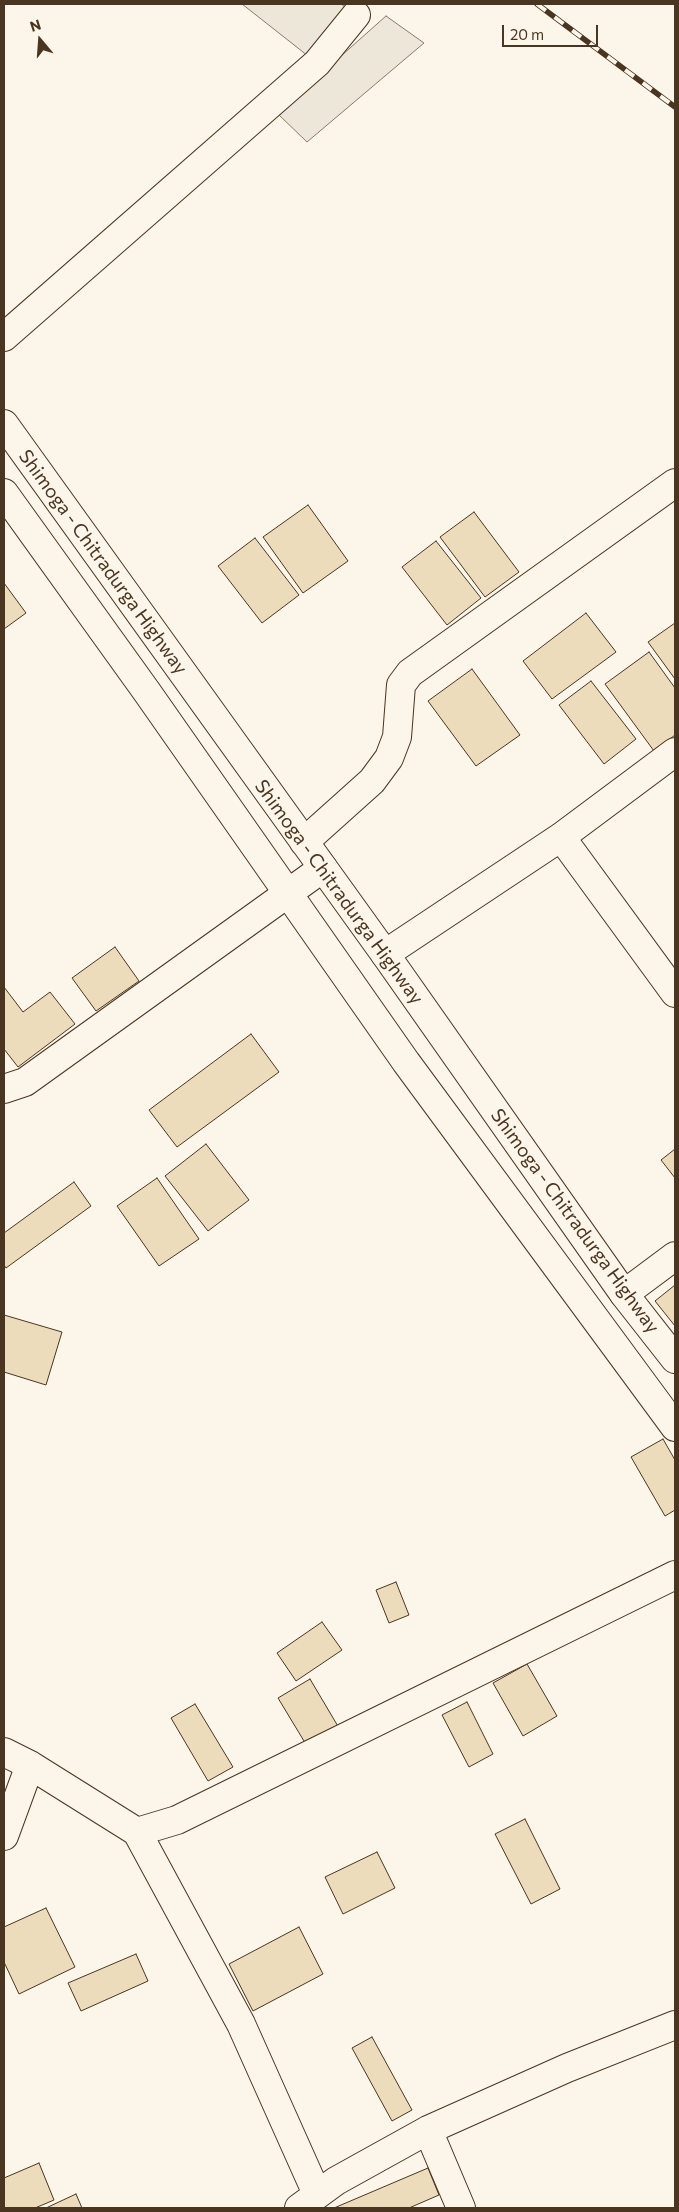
<!DOCTYPE html>
<html>
<head>
<meta charset="utf-8">
<style>
	body { margin:0 }
	#map { position:relative; width:679px; height:2212px; overflow:hidden; background:#fbf6e9; font-family:Commissioner,sans-serif }
	canvas { display:block }
	.frame { position:absolute; inset:0; border:5px solid #4a3520; pointer-events:none }
	.north { position:absolute; left:15px; top:15px; width:50px; height:50px; -webkit-text-stroke:4px #fbf6e9; paint-order:stroke; rotate:342deg; font-size:14px; font-weight:700; line-height:20px; text-align:center; color:#4a3520 }
	.north::after { content:''; display:block; margin:auto; width:18px; height:22px; background:#4a3520; clip-path:polygon(50% 0,100% 100%,50% 72%,0 100%) }
	.scale { position:absolute; left:502px; top:25px; width:96px; height:22px; box-sizing:border-box; border:2px solid #4a3520; border-top:0; padding-left:6px; font-size:15px; line-height:18px; white-space:nowrap; color:#4a3520; -webkit-text-stroke:4px #fbf6e9; paint-order:stroke }
</style>
</head>
<body>
<div id="map">
<canvas width="679" height="2212"></canvas>
<div class="frame"></div>
<div class="north">N</div>
<div class="scale">20 m</div>
</div>
<script>
const c = document.querySelector('canvas').getContext('2d');
c.lineJoin = 'round';
function paint(path, color) { c.fillStyle = color; c.fill(path, 'evenodd'); }
const poly = rows => new Path2D(rows.map(r => 'M' + r).join(''));
function trace(path, color, width, dash) { c.strokeStyle = color; c.lineWidth = width; c.lineCap = dash ? 'butt' : 'round'; c.setLineDash(dash || []); c.stroke(path); }
function drawText(font, color, halo, rows, align = 'center') {
  c.font = font + ' Commissioner,sans-serif'; c.lineWidth = 4; c.setLineDash([]); c.textBaseline = 'middle'; c.strokeStyle = halo; c.fillStyle = color; for (const [text, x, y, turn = 0] of rows) {
    c.save(); c.translate(x, y); c.rotate((+turn || 0) * Math.PI / 180); c.textAlign = isNaN(turn) ? turn : align; if (halo) c.strokeText(text, 0, 0); c.fillText(text, 0, 0); c.restore();
  }
}
const parking = poly([
	[242,4,341,4,356,15,317,63,242,4],
	[386,16,424,43,307,142,277,113,386,16]
]);
paint(parking, '#ede7d9');
trace(parking, '#887966', 1);
const building = poly([
	[308,505,348,561,303,593,263,537,308,505],
	[474,512,519,572,485,597,440,537,474,512],
	[255,538,299,595,262,623,218,566,255,538],
	[436,541,481,598,447,625,402,567,436,541],
	[4,583,26,613,4,629,4,583],
	[586,613,616,652,552,699,523,661,586,613],
	[675,623,675,679,648,642,675,623],
	[649,652,675,688,675,735,654,751,605,684,649,652],
	[472,669,520,735,476,766,428,701,472,669],
	[591,681,636,739,604,764,559,705,591,681],
	[115,947,139,981,96,1011,72,978,115,947],
	[4,987,23,1012,50,992,75,1024,18,1067,4,1049,4,987],
	[251,1034,279,1072,177,1147,149,1110,251,1034],
	[206,1144,249,1200,208,1231,165,1176,206,1144],
	[675,1149,675,1178,661,1160,675,1149],
	[157,1178,199,1239,159,1266,117,1206,157,1178],
	[74,1182,91,1206,6,1268,4,1265,4,1233,74,1182],
	[675,1285,675,1326,655,1301,675,1285],
	[4,1315,62,1332,46,1385,4,1372,4,1315],
	[663,1439,675,1460,675,1510,665,1516,631,1457,663,1439],
	[396,1582,409,1615,389,1623,376,1590,396,1582],
	[322,1622,342,1650,296,1681,277,1653,322,1622],
	[527,1664,557,1716,523,1736,493,1683,527,1664],
	[310,1679,339,1728,307,1746,278,1698,310,1679],
	[467,1702,493,1754,469,1767,442,1715,467,1702],
	[195,1704,233,1767,208,1781,171,1718,195,1704],
	[525,1819,560,1889,531,1904,495,1834,525,1819],
	[377,1852,395,1888,343,1914,325,1877,377,1852],
	[46,1908,75,1967,19,1994,4,1962,4,1927,46,1908],
	[299,1927,323,1974,253,2011,229,1964,299,1927],
	[136,1954,148,1981,81,2011,68,1983,136,1954],
	[372,2037,412,2110,392,2121,352,2048,372,2037],
	[39,2163,54,2200,35,2208,4,2208,4,2178,39,2163],
	[428,2168,439,2195,409,2208,334,2208,428,2168],
	[76,2194,82,2208,46,2208,76,2194]
]);
paint(building, '#ecdcbc');
trace(building, '#4a3520', 1);
const minor = poly([
	[4,337,317,63,356,15],
	[561,837,675,993],
	[304,842,372,781,389,758,397,737,401,685,410,673,675,483],
	[385,954,561,837,675,752],
	[4,1089,25,1082,323,868],
	[624,1294,675,1256],
	[4,1752,30,1765,137,1832,177,1820,675,1575],
	[137,1832,241,2024,317,2194],
	[4,1836,30,1765],
	[428,2130,461,2208],
	[299,2208,336,2181,428,2130,567,2068,675,2025]
]);
const major = poly([
	[4,424,385,954,624,1294,675,1359],
	[4,493,147,692,406,1062,675,1427]
]);
trace(minor, '#4a3520', 30);
trace(major, '#4a3520', 30);
trace(minor, '#fbf6e9', 28);
trace(major, '#fbf6e9', 28);
const rail = poly([
	[537,4,675,107]
]);
trace(rail, '#4a3520', 5.5);
trace(rail, '#fbf6e9', 4, [11]);
drawText('19px', '#4a3520', '#fbf6e9', [
	["Shimoga - Chitradurga Highway",103,562,54],
	["Shimoga - Chitradurga Highway",339,892,54],
	["Shimoga - Chitradurga Highway",575,1221,54]
]);
</script>
</body>
</html>
